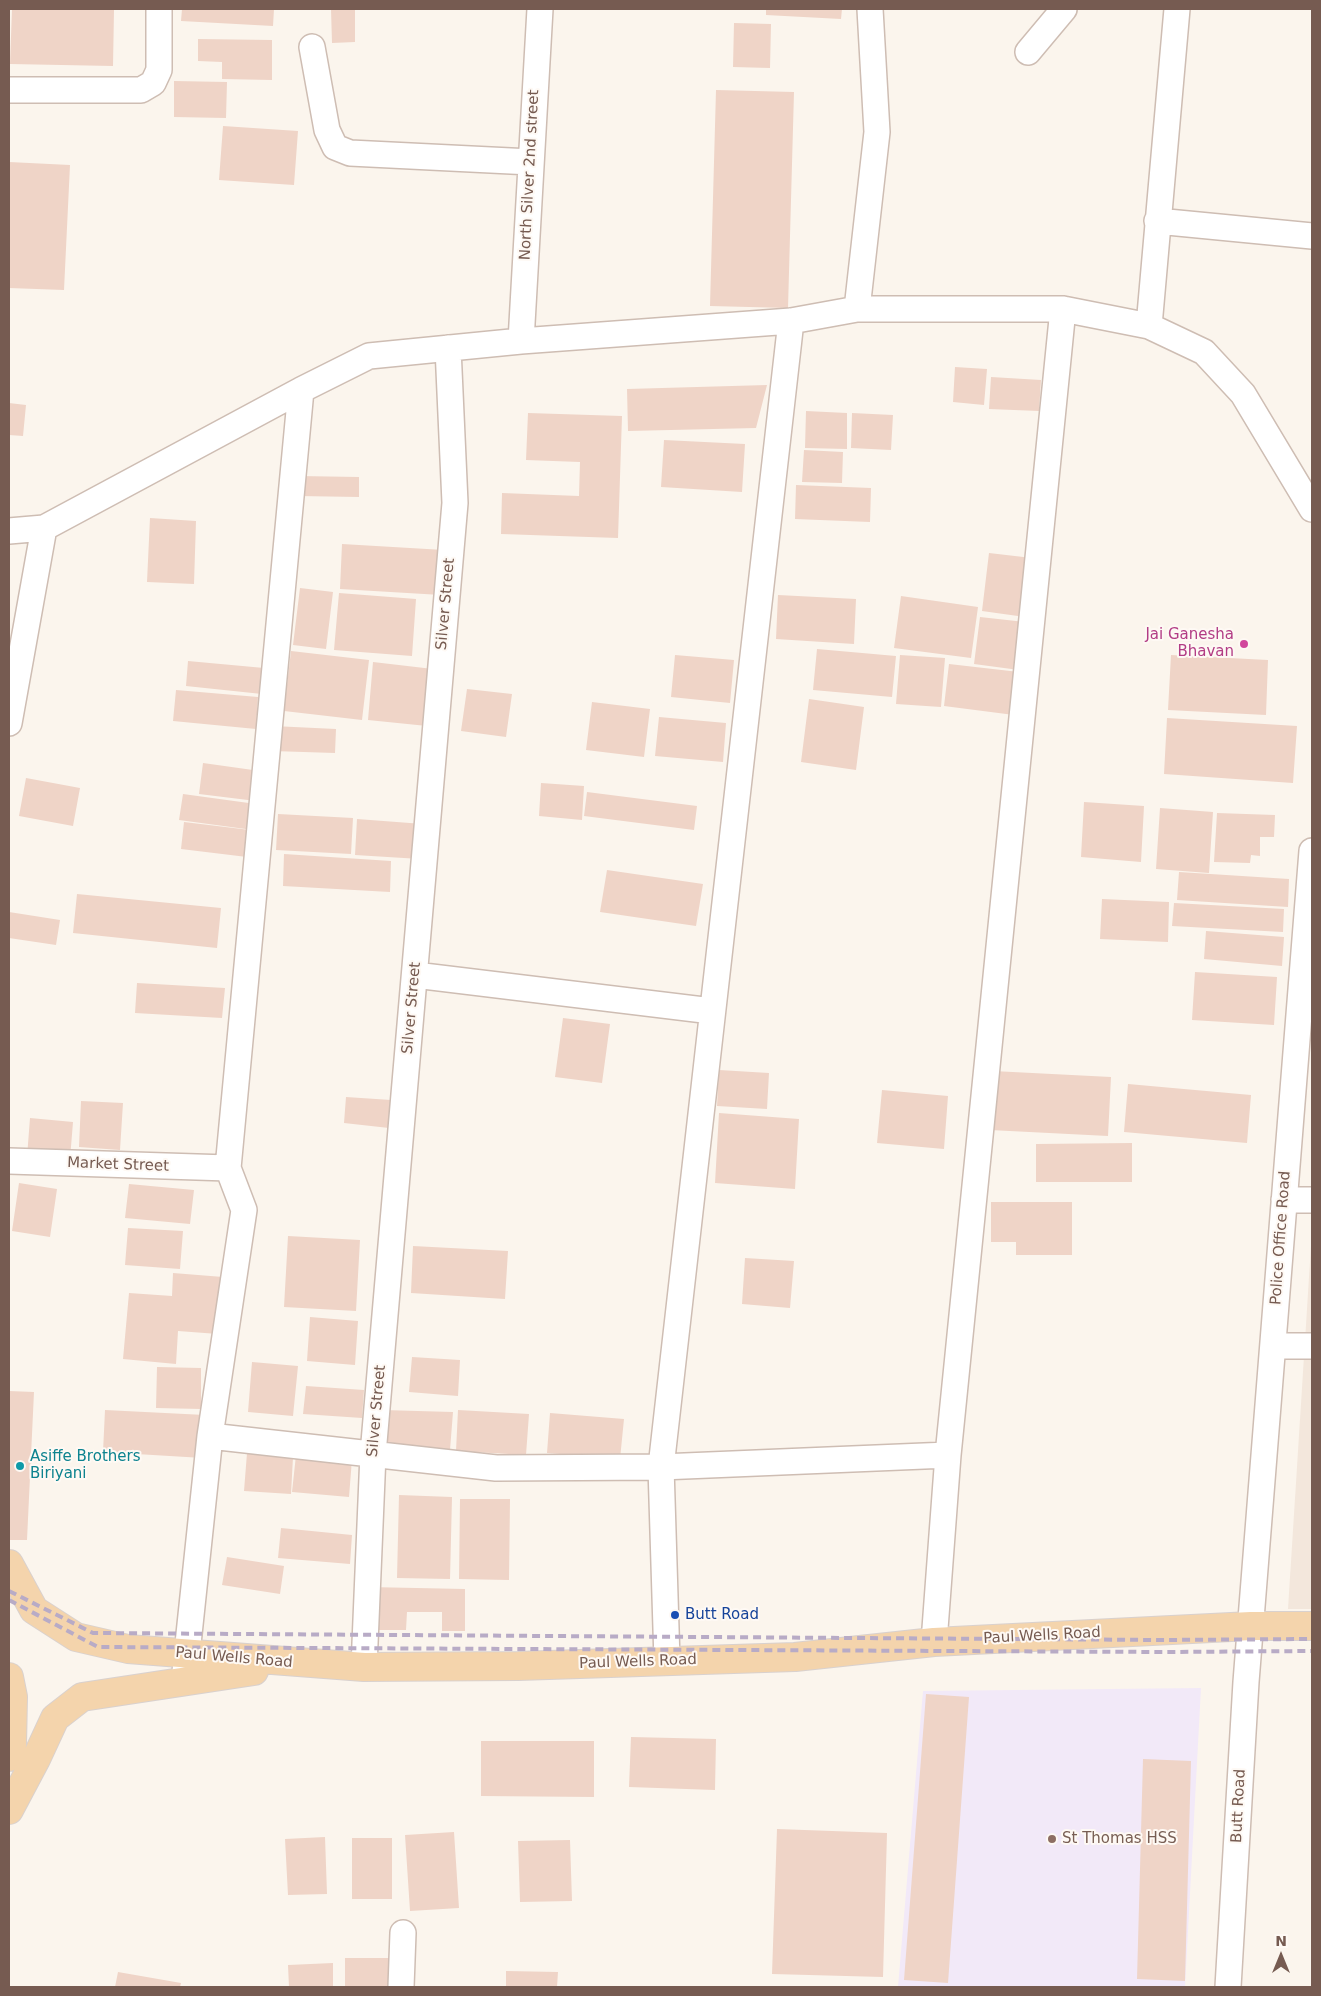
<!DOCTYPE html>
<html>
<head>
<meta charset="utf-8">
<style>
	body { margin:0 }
	#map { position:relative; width:1321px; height:1996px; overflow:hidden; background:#fbf5ed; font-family:"DejaVu Sans",sans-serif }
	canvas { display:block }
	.frame { position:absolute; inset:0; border:10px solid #765b51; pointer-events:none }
	.north { position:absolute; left:1256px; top:1931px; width:50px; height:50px; -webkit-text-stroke:4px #fef9f4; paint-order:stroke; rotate:0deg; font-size:14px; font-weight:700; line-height:20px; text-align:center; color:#765b51 }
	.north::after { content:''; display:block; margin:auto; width:18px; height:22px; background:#765b51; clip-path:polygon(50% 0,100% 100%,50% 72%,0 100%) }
</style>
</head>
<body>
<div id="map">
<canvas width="1321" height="1996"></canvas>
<div class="frame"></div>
<div class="north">N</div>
</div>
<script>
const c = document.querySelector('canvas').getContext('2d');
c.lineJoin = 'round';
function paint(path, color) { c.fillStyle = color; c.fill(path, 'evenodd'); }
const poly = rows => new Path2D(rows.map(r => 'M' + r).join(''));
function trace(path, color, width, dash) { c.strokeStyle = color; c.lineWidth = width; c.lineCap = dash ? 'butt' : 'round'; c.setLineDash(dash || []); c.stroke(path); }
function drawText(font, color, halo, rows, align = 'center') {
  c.font = font + ' "DejaVu Sans",sans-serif'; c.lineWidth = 4; c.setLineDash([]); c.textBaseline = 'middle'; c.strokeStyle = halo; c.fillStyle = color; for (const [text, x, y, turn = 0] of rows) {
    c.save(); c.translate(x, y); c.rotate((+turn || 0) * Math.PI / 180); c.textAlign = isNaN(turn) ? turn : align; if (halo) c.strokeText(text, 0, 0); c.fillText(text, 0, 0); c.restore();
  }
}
paint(poly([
	[1312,1230,1312,1609,1288,1609]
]), '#f3e7dc');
paint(poly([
	[1201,1688,1185,1987,898,1987,923,1691]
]), '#f2e9f8');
paint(poly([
	[12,9,114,10,113,66,10,64],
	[182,9,274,9,273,26,181,21],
	[331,9,355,9,355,42,332,43],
	[766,9,842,9,841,19,766,15],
	[734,23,771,24,770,68,733,67],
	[198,39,272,40,272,80,222,79,222,62,198,61],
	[174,81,227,82,226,118,174,117],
	[716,90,794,92,788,308,710,306],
	[223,126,298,131,294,185,219,180],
	[9,162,70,165,64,290,9,288],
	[955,367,987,369,984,405,953,402],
	[991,377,1041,380,1039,411,989,409],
	[767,385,756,428,628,431,627,389],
	[9,403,26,405,23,436,9,435],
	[806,411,847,413,847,449,805,448],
	[528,413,622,416,618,538,501,534,502,493,579,496,580,462,526,460],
	[852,413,893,415,891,450,851,448],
	[664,440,745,444,742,492,661,487],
	[804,450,843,452,842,483,802,482],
	[298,476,359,477,359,497,298,496],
	[796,485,871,488,870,522,795,519],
	[150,518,196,521,194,584,147,582],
	[342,544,444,550,441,595,340,589],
	[989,553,1032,558,1025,617,982,611],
	[300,588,333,592,326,649,293,645],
	[339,593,416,599,412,656,334,650],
	[778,595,856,599,854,644,776,639],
	[901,596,978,607,971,658,894,648],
	[980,617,1025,622,1019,670,974,664],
	[817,649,896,656,892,697,813,690],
	[291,651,369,660,362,720,284,711],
	[675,655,734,660,730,703,671,697],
	[900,655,945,658,941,707,896,704],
	[1171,655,1268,660,1266,715,1168,710],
	[188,661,264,668,262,694,186,686],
	[373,662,433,669,427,726,368,720],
	[949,664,1019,672,1014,715,944,706],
	[467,689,512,694,506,737,461,731],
	[176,690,258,697,256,729,173,721],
	[809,699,864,707,856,770,801,762],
	[592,702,650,709,644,757,586,750],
	[659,717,726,723,723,762,655,756],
	[1167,718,1297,726,1293,783,1164,774],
	[273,726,336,729,335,753,272,751],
	[203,763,260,771,256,801,199,794],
	[26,778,80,788,73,826,19,816],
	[541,783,584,786,582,820,539,816],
	[587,792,697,806,694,830,584,816],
	[183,794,256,804,253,830,179,820],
	[1084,802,1144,806,1141,862,1081,857],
	[1160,808,1213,812,1209,873,1156,869],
	[1217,813,1275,815,1274,837,1260,837,1260,856,1251,855,1250,863,1214,862],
	[278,814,353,818,351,854,276,850],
	[357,819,423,824,420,859,355,855],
	[184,822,250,830,247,857,181,849],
	[284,854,391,861,390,892,283,886],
	[607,870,703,884,696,926,600,912],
	[1179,872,1289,879,1288,907,1177,900],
	[77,894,221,908,217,948,73,933],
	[1102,899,1169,902,1168,942,1100,939],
	[1174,903,1284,909,1283,932,1172,926],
	[9,912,60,920,56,945,9,938],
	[1206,931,1284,937,1282,966,1204,959],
	[1195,972,1277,977,1274,1025,1192,1020],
	[137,983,225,988,222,1018,135,1013],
	[563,1018,610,1024,602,1083,555,1077],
	[719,1070,769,1073,767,1109,717,1106],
	[993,1071,1111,1077,1108,1136,990,1130],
	[1128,1084,1251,1095,1247,1143,1124,1132],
	[882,1090,948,1096,944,1149,877,1143],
	[346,1097,391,1100,389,1128,344,1123],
	[81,1101,123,1103,120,1150,79,1147],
	[719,1113,799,1119,795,1189,715,1183],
	[30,1118,73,1122,70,1159,27,1157],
	[1132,1143,1132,1182,1036,1182,1036,1144],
	[19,1183,57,1189,50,1237,12,1231],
	[129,1184,194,1190,190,1224,125,1218],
	[991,1202,1072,1202,1072,1255,1016,1255,1016,1242,991,1242],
	[128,1228,183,1231,180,1269,125,1265],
	[288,1236,360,1240,356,1311,284,1307],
	[413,1246,508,1251,505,1299,411,1293],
	[745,1258,794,1261,790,1308,742,1304],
	[173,1273,223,1277,218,1334,178,1331,176,1364,123,1359,129,1293,172,1296],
	[310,1317,358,1321,355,1365,307,1361],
	[412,1357,460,1360,458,1396,409,1392],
	[252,1362,298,1366,293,1416,248,1412],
	[157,1367,201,1368,201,1409,156,1408],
	[306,1386,364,1390,362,1418,303,1414],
	[9,1391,34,1392,27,1540,9,1540],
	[105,1410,205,1415,203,1458,103,1452],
	[382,1410,453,1412,450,1450,379,1447],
	[458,1410,529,1414,526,1455,456,1451],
	[550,1413,624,1419,620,1459,547,1453],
	[247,1453,293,1457,291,1494,244,1491],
	[296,1455,352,1459,349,1497,292,1492],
	[399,1495,452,1497,450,1579,397,1578],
	[460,1499,510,1499,509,1580,459,1579],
	[281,1528,352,1535,350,1564,278,1558],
	[227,1557,284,1566,280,1594,222,1585],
	[368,1587,465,1589,465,1631,442,1631,442,1612,407,1612,406,1630,367,1630],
	[926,1694,969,1697,948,1983,904,1980],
	[631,1737,716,1739,715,1790,629,1787],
	[481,1741,594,1741,594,1797,481,1796],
	[1143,1759,1191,1761,1185,1981,1137,1979],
	[777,1829,887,1833,883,1977,772,1974],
	[454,1832,459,1908,410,1911,405,1835],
	[325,1837,327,1894,288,1895,285,1839],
	[352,1838,392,1838,392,1899,352,1899],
	[570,1840,572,1901,520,1902,518,1841],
	[345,1958,393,1958,393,1987,345,1987],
	[333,1963,333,1987,289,1987,288,1965],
	[506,1971,558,1972,557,1987,506,1987],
	[118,1972,181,1983,180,1987,115,1987]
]), '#efd4c7');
const minor = poly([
	[312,47,327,130,335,147,350,153,531,162],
	[1028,52,1064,9],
	[9,90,141,90,153,83,159,70,159,9],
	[1157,221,1312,236],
	[857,309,877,132,870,9],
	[1149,326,1177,9],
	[521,341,540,9],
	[9,531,44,528,301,390,369,356,521,341,791,321,857,309,1063,309,1149,326,1204,352,1243,394,1312,509],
	[9,723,44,528],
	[415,975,712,1011],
	[9,1161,228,1168],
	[1284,1200,1312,1200],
	[1273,1346,1312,1346],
	[210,1436,496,1468,661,1467,948,1455],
	[934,1642,948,1455,1063,309],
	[667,1661,661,1467,791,321],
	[364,1667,373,1454,455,503,448,348],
	[185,1672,210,1436,244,1210,228,1168,301,390],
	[401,1987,403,1933],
	[1228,1987,1246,1682,1312,851]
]);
const primary = poly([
	[9,1564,34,1610,76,1637,128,1649,364,1667,518,1666,795,1657,934,1642,1251,1626,1312,1626],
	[9,1677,13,1697,12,1745,9,1757],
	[9,1810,36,1759,55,1718,82,1697,254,1671]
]);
trace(minor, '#cebdb3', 28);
trace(primary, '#d9d1ce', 30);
trace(minor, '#fff', 25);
trace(primary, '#f4d4ac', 28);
trace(poly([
	[9,1591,93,1633,1162,1640,1312,1639],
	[9,1600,98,1647,1164,1652,1312,1651]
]), '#b8abc6', 4, [8, 5]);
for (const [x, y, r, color] of [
	[1244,644,5,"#d1479c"],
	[20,1466,5,"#0f9aa8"],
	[675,1615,5,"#1a4fb4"],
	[1052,1839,5,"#8d6e63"]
]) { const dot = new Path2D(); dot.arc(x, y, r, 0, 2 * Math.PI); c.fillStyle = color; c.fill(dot); trace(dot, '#fef9f4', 2); }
drawText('15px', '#765b51', '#fef9f4', [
	["North Silver 2nd street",530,175,-87],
	["Silver Street",446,604,-85],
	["Silver Street",412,1008,-85],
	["Market Street",118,1165,2],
	["Police Office Road",1281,1238,-86],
	["Silver Street",377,1411,-85],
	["Paul Wells Road",1042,1636,-3],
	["Paul Wells Road",234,1658,5],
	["Paul Wells Road",638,1662,-2],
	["Butt Road",1239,1806,-87]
]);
drawText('15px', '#b23c85', '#fef9f4', [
	["Jai Ganesha",1234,635],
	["Bhavan",1234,652]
], 'right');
drawText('15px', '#0d838f', '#fef9f4', [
	["Asiffe Brothers",30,1457],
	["Biriyani",30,1474]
], 'left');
drawText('15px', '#164399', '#fef9f4', [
	["Butt Road",685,1615]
], 'left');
drawText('15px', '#785e54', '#fef9f4', [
	["St Thomas HSS",1062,1839]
], 'left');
</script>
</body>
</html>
